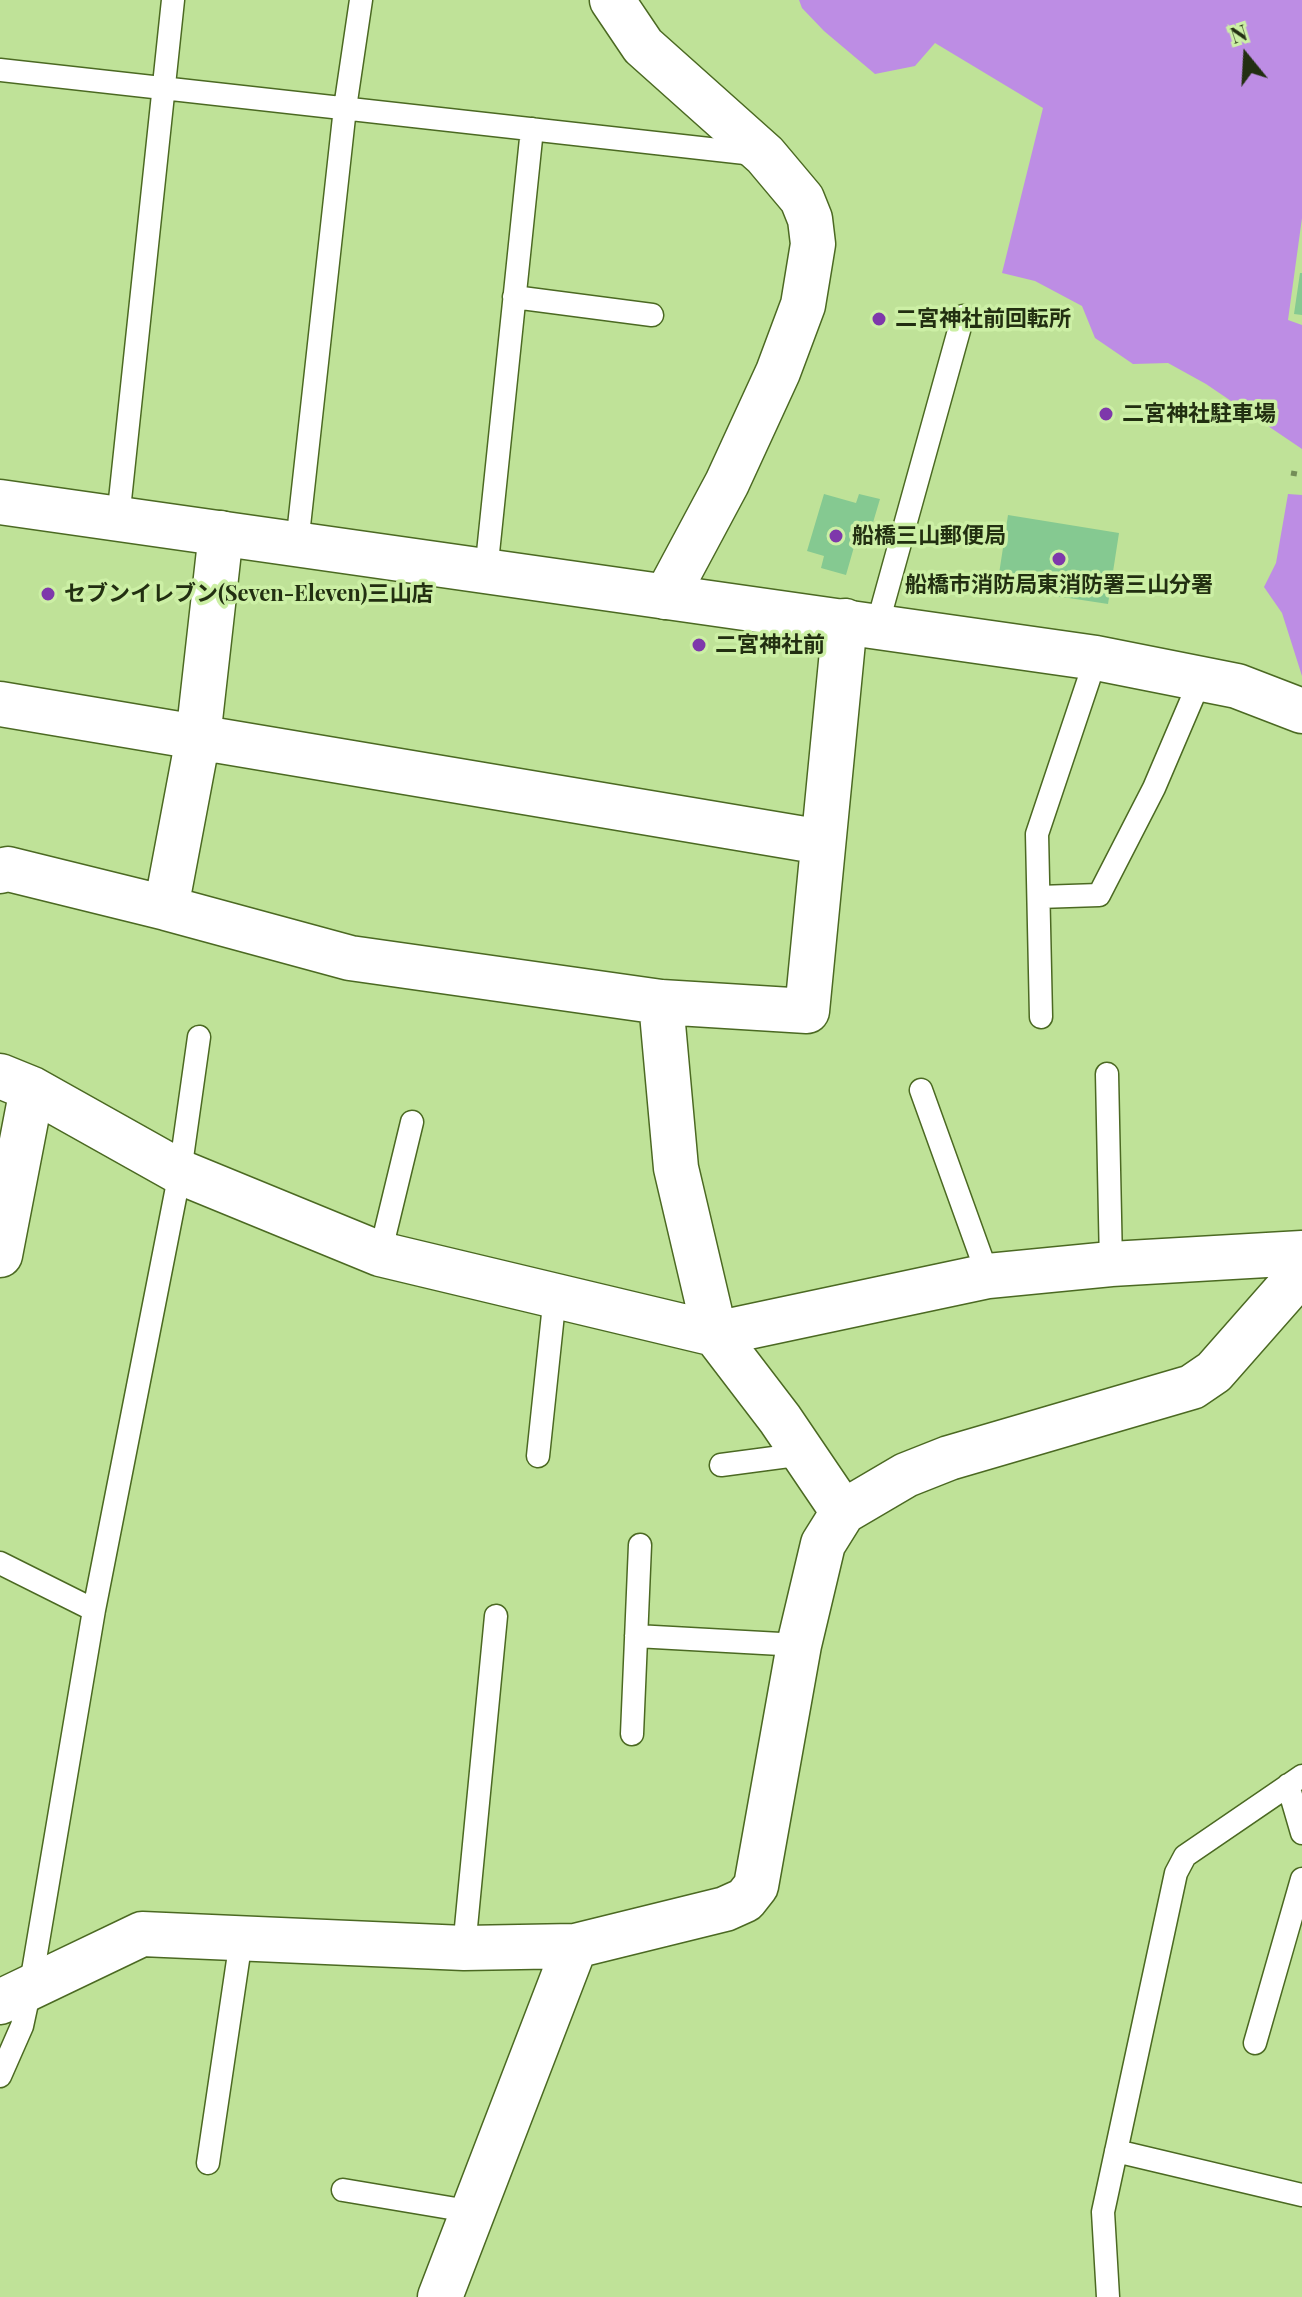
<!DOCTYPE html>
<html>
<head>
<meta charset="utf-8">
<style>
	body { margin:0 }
	#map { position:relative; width:1302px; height:2297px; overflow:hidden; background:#bfe298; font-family:"Playfair Display",serif }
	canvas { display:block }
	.north { position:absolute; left:1206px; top:16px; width:80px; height:80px; -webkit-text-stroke:6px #ccefa5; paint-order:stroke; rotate:342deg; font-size:22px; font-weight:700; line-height:32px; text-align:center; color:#222f11 }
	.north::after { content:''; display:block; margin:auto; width:28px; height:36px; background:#222f11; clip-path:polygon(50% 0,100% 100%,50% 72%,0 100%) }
</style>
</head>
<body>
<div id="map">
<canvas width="1302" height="2297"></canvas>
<div class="north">N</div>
</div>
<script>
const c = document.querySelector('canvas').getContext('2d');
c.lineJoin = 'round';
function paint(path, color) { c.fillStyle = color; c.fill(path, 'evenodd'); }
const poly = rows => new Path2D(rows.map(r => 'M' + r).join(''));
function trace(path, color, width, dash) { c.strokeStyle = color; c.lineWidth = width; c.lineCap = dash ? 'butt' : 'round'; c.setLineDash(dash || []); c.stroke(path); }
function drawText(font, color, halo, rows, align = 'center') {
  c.font = font + ' "Playfair Display","Noto Sans JP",serif'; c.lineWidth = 7; c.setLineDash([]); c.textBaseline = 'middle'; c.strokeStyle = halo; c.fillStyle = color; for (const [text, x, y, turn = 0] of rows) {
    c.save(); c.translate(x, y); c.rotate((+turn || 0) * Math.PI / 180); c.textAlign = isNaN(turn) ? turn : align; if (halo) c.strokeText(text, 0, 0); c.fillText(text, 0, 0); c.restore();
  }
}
paint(poly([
	[799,0,1302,0,1302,218,1288,320,1302,325,1302,449,1206,384,1168,363,1133,364,1095,338,1082,306,1035,281,1002,273,1043,108,935,43,915,66,875,74,824,31,802,8],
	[1288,494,1302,495,1302,676,1282,613,1264,587,1276,563]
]), '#bd8de4');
paint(poly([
	[1300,273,1302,273,1302,315,1294,314],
	[824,494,856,503,859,494,880,499,869,536,858,533,846,575,821,568,824,556,807,551],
	[1008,515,1119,533,1108,604,997,587]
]), '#85c991');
const lane = poly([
	[0,70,754,154],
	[514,297,652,315],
	[118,519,173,0],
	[297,544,345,108,361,0],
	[486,572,532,129],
	[877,626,963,316],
	[1039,897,1099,895,1154,788,1201,678],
	[1041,1017,1037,834,1096,658],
	[1107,1074,1111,1264],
	[921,1090,988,1276],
	[380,1254,412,1122],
	[538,1456,555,1295],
	[721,1465,804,1454],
	[0,1563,94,1610],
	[636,1636,799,1645],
	[632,1734,640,1545],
	[1288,1785,1302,1833],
	[464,1948,496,1616],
	[1255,2043,1302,1879],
	[0,2076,22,2026,30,1989,94,1610,180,1172,199,1037],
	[1116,2151,1302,2195],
	[208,2163,241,1940],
	[343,2190,474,2212],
	[1108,2297,1103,2212,1176,1873,1185,1856,1302,1776]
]);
const street = poly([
	[612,0,643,46,765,155,802,199,810,219,813,244,803,305,778,372,727,483,666,597],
	[0,704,822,842],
	[0,871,8,869,166,908,350,958,661,1002,807,1011,845,621],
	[166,908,198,738,221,533],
	[661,1002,676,1168,715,1334,780,1419,843,1512],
	[0,1076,32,1089,180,1172,380,1254,715,1334,988,1276,1111,1264,1302,1253],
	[0,1255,32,1089],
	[0,2002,142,1934,464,1948,575,1946,725,1909,745,1900,756,1886,799,1645,823,1544,843,1512,906,1475,949,1458,1192,1387,1214,1372,1302,1272],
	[440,2297,575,1946]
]);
const secondary = poly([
	[0,502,1096,658,1237,686,1302,711]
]);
trace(lane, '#4b6922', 25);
trace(street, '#4b6922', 47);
trace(secondary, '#4b6922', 47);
trace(poly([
	[1291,473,1302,475]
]), '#748d58', 5, [6, 6]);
trace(lane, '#fff', 22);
trace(street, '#fff', 44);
trace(secondary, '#fff', 44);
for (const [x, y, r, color] of [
	[879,319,8,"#7e38ab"],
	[1106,414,8,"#7e38ab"],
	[836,536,8,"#7e38ab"],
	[1059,559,8,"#7e38ab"],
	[48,594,8,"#7e38ab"],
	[699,645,8,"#7e38ab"]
]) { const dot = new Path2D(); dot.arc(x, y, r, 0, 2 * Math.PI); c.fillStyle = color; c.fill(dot); trace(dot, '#ccefa5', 3); }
drawText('bold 22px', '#222f11', '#ccefa5', [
	["二宮神社前回転所",895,319],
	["二宮神社駐車場",1122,414],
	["船橋三山郵便局",852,536],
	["船橋市消防局東消防署三山分署",1059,585,"center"],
	["セブンイレブン(Seven-Eleven)三山店",64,594],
	["二宮神社前",715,645]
], 'left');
</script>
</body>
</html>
